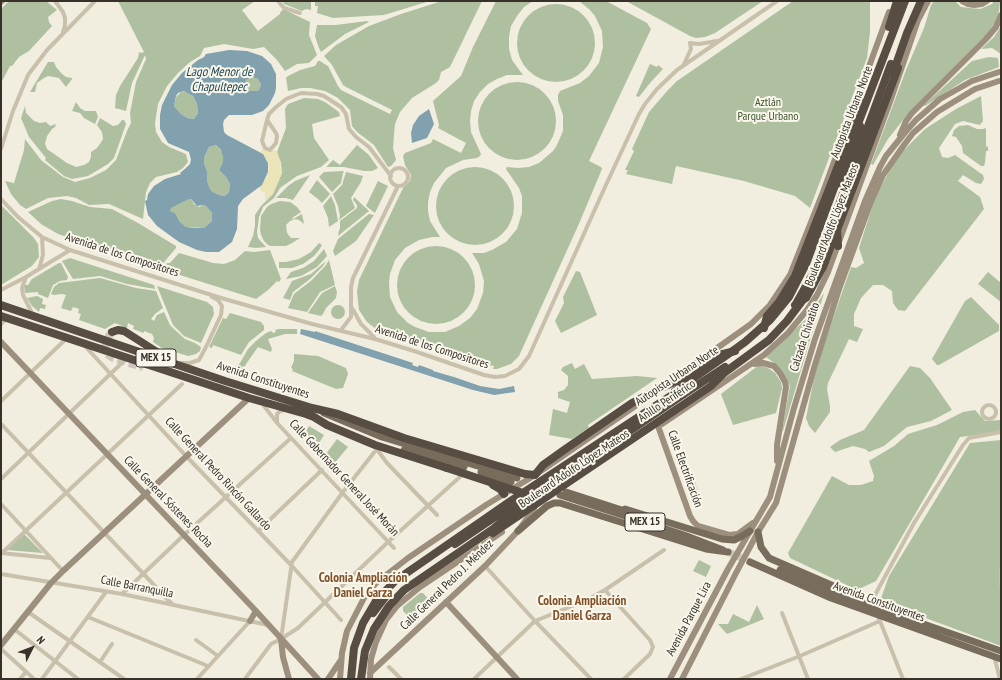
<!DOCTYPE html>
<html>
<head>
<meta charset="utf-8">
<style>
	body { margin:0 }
	#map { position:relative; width:1002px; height:680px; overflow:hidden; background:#f1eddf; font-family:"PT Sans Narrow",sans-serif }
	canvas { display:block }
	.frame { position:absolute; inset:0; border:2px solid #37312a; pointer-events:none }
	.north { position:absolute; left:12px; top:628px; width:40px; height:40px; -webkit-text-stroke:3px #f9f6eb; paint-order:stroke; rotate:48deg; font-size:11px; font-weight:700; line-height:16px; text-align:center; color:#37312a }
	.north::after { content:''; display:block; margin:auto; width:14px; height:18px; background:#37312a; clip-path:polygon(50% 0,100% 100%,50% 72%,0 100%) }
</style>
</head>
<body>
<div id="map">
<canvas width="1002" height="680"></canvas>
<div class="frame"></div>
<div class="north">N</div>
</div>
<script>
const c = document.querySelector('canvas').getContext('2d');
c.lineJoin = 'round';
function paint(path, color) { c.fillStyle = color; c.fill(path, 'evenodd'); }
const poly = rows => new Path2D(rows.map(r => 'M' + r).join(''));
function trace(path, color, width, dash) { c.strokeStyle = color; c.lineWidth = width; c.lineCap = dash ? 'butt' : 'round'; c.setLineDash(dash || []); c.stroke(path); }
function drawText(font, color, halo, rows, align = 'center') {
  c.font = font + ' "PT Sans Narrow",sans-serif'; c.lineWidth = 4; c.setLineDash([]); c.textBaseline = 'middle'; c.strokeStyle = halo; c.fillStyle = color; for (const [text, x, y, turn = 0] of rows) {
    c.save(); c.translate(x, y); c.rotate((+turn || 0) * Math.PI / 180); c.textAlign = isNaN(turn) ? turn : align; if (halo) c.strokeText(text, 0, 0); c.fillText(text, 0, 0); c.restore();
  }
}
paint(poly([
	[9,1,46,1,57,10,48,17,49,22,52,26,29,51,19,57,12,66,10,66,1,83,1,9],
	[118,1,255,1,242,10,258,31,280,14,280,13,283,9,310,22,309,35,317,55,309,63,297,64,285,71,277,60,264,47,253,49,224,44,204,48,200,56,190,62,178,73,167,86,158,104,155,123,156,132,162,142,169,147,186,154,188,162,183,168,177,172,156,177,150,183,146,192,143,219,109,204,89,205,76,198,67,196,48,198,26,209,20,205,11,194,5,181,14,183,24,150,25,139,41,160,63,177,75,182,90,178,106,170,116,160,127,131,131,123,130,113,136,82,146,59,145,55,132,83,126,111,115,108,116,95,120,86,138,58,139,52,141,53,144,52],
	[283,1,311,1,311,10,306,9,302,11,284,4],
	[315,1,430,1,384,15,333,18,317,13,318,6,315,6],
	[442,1,482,1,450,67,441,72,439,80,436,83,412,98,400,112,395,124,394,135,393,148,396,160,391,166,388,167,374,145,357,132,352,126,350,110,338,98,325,91,310,88,301,88,288,91,286,78,288,76,300,70,315,66,318,61,320,61,328,66,338,86,341,90,390,114,392,110,346,87,343,85,332,65,324,56,336,45,369,26,401,14],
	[496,1,533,1,524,7,517,16,511,26,509,37,509,49,512,60,523,75,507,75,497,79,488,84,480,92,474,101,471,111,470,121,471,132,481,154,480,156,477,158,463,160,446,168,434,183,430,192,428,202,428,211,430,221,440,237,432,237,419,240,405,248,395,260,390,274,389,282,390,297,397,312,408,323,415,327,429,332,445,332,459,326,470,318,477,309,483,293,484,281,479,264,472,253,484,253,492,250,506,242,517,229,522,213,522,196,519,188,506,169,507,167,518,168,529,167,539,163,553,151,557,145,563,131,563,115,558,101,558,95,560,91,580,83,589,76,599,63,603,47,602,31,595,16,590,10,579,1,606,1,647,23,651,29,589,161,601,167,602,169,578,226,519,356,511,364,497,369,493,369,494,366,483,364,482,366,426,345,376,329,367,322,359,310,357,292,359,280,403,188,410,181,411,175,405,165,403,156,405,153,431,143,433,139,461,153,466,143,438,128,439,125,433,101,461,76,473,47],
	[626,1,763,1,715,33,705,37,696,38,690,36],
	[793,1,870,1,870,32,867,58,810,208,795,196,744,181,676,166,672,184,626,174,628,170,625,170,634,151,632,149,649,112,668,90,677,81],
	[934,1,955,1,961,7,980,9,992,4,994,1,1000,1,999,11,995,23,985,36,907,115,888,139,873,165,871,164,906,70,924,28,931,5],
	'517 43a39 39 0 1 1 78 0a39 39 0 1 1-78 0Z',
	[367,21,369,22,345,34,321,52,319,48,315,36,317,25,336,25],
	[1001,26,1001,54,992,48,981,49,994,37],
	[989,57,998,58,999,67,965,80,925,106,923,106,972,61],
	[48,62,54,62,56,67,62,74,66,77,72,78,72,79,66,87,59,78,48,76,44,78,37,83,35,92,30,92],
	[650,64,657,67,658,65,663,69,650,83,639,97,636,96],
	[252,77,258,79,261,85,259,90,256,91,250,91,245,85,246,80],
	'478 121a39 39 0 1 1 78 0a39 39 0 1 1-78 0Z',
	[186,91,193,96,197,104,198,113,194,119,187,118,180,113,174,106,176,97,181,92],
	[981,96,983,121,980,125,963,121,955,124,939,148,942,157,948,158,955,155,983,175,984,179,981,184,976,183,963,175,958,181,980,197,984,209,905,311,898,310,893,303,892,291,883,285,873,285,861,298,854,314,854,326,863,329,857,342,849,339,828,383,827,389,830,406,830,412,815,433,809,426,806,418,814,378,823,347,851,267,856,268,864,263,859,248,876,195,897,157,925,129,956,109],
	[304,98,318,99,325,102,339,112,340,116,312,124,314,138,329,160,321,167,297,176,280,188,274,198,263,207,259,217,257,232,258,238,266,247,256,248,248,247,253,236,255,226,255,215,261,206,273,194,282,173,281,162,277,155,277,152,286,128,285,109,288,104],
	[76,102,80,108,85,111,96,111,98,117,95,124,84,118,80,113,72,111],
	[25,106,26,113,34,121,40,123,46,122,50,126,56,124,55,127,52,129,47,136,45,144,47,149,67,163,76,167,84,165,89,162,91,157,91,152,97,148,102,141,103,139,102,132,97,125,100,118,113,126,118,125,122,120,124,120,126,124,114,158,108,164,88,176,72,179,64,176,45,160,46,158,29,137,21,118],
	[968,125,977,129,983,129,986,128,986,146,988,147,988,151,986,151,985,163,984,166,981,166,963,153,962,146,956,137,952,136,954,130,959,126],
	[216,145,223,153,223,162,219,170,226,177,230,184,229,192,225,196,219,195,213,192,210,189,207,181,207,171,204,163,204,158,209,147],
	[357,145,369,155,378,168,372,171,364,171,344,167,326,167,333,160,340,165],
	'436 206a39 39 0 1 1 78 0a39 39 0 1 1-78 0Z',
	[344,171,343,173,341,183,332,192,319,177,324,172],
	[346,172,363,176,361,182,351,198,355,208,339,220,340,216,338,206,333,194,342,185],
	[310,175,293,200,286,198,276,198,288,186,295,181],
	[317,180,330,194,322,203,318,199,309,192],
	[378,181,388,186,375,213,366,206],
	[331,196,335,205,338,221,329,227,328,218,323,206],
	[354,197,369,211,338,236,339,230,340,229,340,221,357,208,357,205,353,200],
	[61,199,72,201,90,207,112,209,138,223,176,246,176,248,159,268,58,234,41,224,28,212,52,201],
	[189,199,191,199,194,204,199,207,203,205,206,206,212,213,212,221,204,228,186,227,180,222,175,213,170,211,170,208],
	[280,201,290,202,297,207,301,212,292,218,293,219,302,214,304,224,299,220,295,219,290,221,286,225,287,233,291,238,300,238,292,243,286,246,271,246,268,245,264,241,261,235,260,230,261,216,267,207,271,204],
	[1,205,34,238,38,244,39,257,32,266,1,285],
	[369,214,374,215,356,241,335,256,333,251,338,239],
	[319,243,322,245,319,250,314,256,303,264,292,268,279,268,279,262,286,262,299,259,311,252],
	'397 285a39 39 0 1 1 78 0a39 39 0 1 1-78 0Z',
	[324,249,327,256,317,267,301,276,286,279,291,272,303,268,314,261],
	[270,250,281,279,279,282,277,281,268,290,256,299,164,270,167,263,170,263,179,253,213,263,224,264,235,260,245,251,254,252],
	[70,258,154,285,155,289,127,284,100,276,73,279,62,261],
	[329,260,335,285,320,292,307,312,288,308,294,294,312,280,326,265],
	[326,261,323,266,310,279,293,292,290,300,283,298,292,281,311,274],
	[59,263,61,263,68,277,67,280,60,281,53,285,48,298,38,294,38,292,25,293,24,285,28,285,32,279],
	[576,271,580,272,597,315,561,333,555,321,564,303,563,297],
	[988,272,1001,283,1001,302,978,284],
	[100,278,136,288,156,291,163,308,155,314,151,319,154,321,157,315,164,312,170,325,175,330,185,339,195,343,201,347,200,351,196,354,188,356,162,348,153,342,154,338,152,334,144,331,144,333,133,329,134,326,128,323,127,328,115,323,105,329,79,320,81,314,78,313,79,309,73,307,71,311,61,308,66,295,62,294,54,295,51,294,54,287,59,283],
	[157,286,207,302,213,307,214,314,201,343,184,336,173,325],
	[335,286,337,292,336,298,326,308,323,314,321,316,308,313,322,293],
	[824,293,783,431,782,431,790,386,777,365,766,357,807,318],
	[37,296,43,299,42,304,46,305,45,309,40,308,39,312,32,306,27,298],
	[971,297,999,325,999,331,939,365,937,365,932,359,965,301],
	'331 312a7 7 0 1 1 14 0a7 7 0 1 1-14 0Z',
	[230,313,261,322,264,326,264,330,249,342,241,355,213,345,212,348,209,347,223,318,226,319],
	[279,329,297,329,297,334,285,334,268,339,272,349,271,352,258,347,246,364,242,373,239,372,238,374,229,371,231,366,237,366,240,363,248,349,256,341,266,333,271,331,273,333,276,332,275,330],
	[294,354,318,356,346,368,348,374,343,388,336,389,292,371,293,369,291,368,294,361],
	[572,363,575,369,584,364,592,379,637,376,657,378,588,425,589,428,572,439,549,435,553,409,567,413,570,402,558,398,558,392,564,390,568,385,568,376,561,370,563,367],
	[759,365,768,368,775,373,781,382,782,388,776,413,733,425,721,394],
	[910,366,920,368,930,378,952,410,931,421,907,427,884,446,869,452,865,449,853,446,835,452,830,447,840,440,864,430],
	[975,410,985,421,1001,420,1001,432,960,437,876,581,857,590,790,558,788,553,832,476,849,485,861,485,873,481,874,476,869,461,894,446,908,434,937,425,963,412],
	[309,426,324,435,319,443,305,434],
	[337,439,348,447,333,465,323,458],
	[1001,440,1001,646,880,601,889,576,970,443],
	[693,475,698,492,690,494,685,477],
	[24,534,43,553,7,550],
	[699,560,711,566,706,577,693,571],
	[420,593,423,593,431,602,430,604,414,619,411,619,403,611,403,607],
	[757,605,764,619,727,634,718,624,728,624,733,614,749,622]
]), '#aec0a0');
paint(poly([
	[265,148,277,151,281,164,280,166,282,173,274,192,266,201,265,200,265,192,262,192,259,187,267,177,269,169,268,161,261,151]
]), '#eae4b8');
paint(poly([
	[229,50,247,51,262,56,271,64,276,74,276,88,275,93,269,105,263,111,252,115,229,115,224,120,223,124,224,132,227,135,263,154,268,163,268,172,262,185,243,199,238,206,237,229,232,242,219,252,206,252,197,250,179,242,157,226,148,215,145,201,147,200,148,194,154,186,165,179,181,174,180,173,186,168,190,164,191,160,189,152,168,143,160,129,160,115,162,105,172,85,182,73,198,60,204,57,206,54],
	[252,77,258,79,261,85,259,90,256,91,250,91,245,85,246,80],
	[184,91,193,96,197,104,198,113,194,119,187,118,180,113,174,106,176,96,178,93],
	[216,145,221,150,223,156,223,162,219,170,226,177,230,184,229,192,225,196,219,195,213,192,210,189,207,181,207,171,204,163,204,158,209,147],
	[189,199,191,199,197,206,203,205,206,206,212,213,212,221,204,228,195,228,186,227,180,222,175,213,170,211,171,208],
	[429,109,434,124,427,138,412,143,411,133,413,125,419,116],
	[301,329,315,332,315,331,413,363,412,365,418,367,419,365,433,370,433,371,454,377,480,386,499,389,514,386,515,392,494,395,473,390,300,334]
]), '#80a1ad');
trace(poly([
	[728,552,750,562]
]), '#ccc7bb', 7, [7, 3.5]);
trace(poly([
	[112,332,109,336,105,347,107,354,113,358,143,367]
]), '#ccc7bb', 8, [8, 4]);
trace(poly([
	[55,1,63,12,65,18,65,25,63,32],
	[278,1,284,8,300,13],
	[684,64,691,49,690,43,699,44,717,41],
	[267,120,276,133,277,136,276,143,270,150,265,148,262,141,267,120,269,114,275,108,286,99,301,93,317,94,324,96,341,107,346,114,349,129,356,137,369,147,391,176],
	[1,149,13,111,28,75,47,50,95,1],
	'390 177a9 9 0 1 1 18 0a9 9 0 1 1-18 0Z',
	[1,199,18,217,42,237,70,250,221,298,312,324,375,339,414,351,484,375,495,377,505,376,519,369,529,356,605,187,639,114,645,104,657,89,677,70,777,1],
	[39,269,43,255,42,237],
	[26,277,22,288,23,295,33,315],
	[1,290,26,277,70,250],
	[352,308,361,324,374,337],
	[1,324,7,318],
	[341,330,351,317,351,287,353,278,398,186],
	[84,345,186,456,291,565,341,620],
	[181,363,190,363,199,360,206,347,221,315,222,306,218,300,212,297],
	[1,401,67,338],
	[264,402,264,406,278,424,394,548],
	'982 412a7 7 0 1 1 14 0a7 7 0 1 1-14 0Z',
	[277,422,277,414,280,411,285,410],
	[1,424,173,605],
	[376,448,387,463,437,515],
	[1,479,127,358],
	[1,504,63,571],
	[258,531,322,470],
	[1,553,50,558],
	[2,553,182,384],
	[485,566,535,621,591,679],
	[1001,569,1001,585],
	[1,574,122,594,268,625],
	[605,590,650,640,653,647,650,654,624,679],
	[122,594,184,535,291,438],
	[877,609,875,595,914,523,963,445,969,438,1001,432],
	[28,612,124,679],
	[782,613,808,679],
	[878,616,903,679],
	[88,617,208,666],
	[14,629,78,679],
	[281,639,292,562,343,492,376,450],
	[196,640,218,656],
	[1,649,34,679],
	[994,656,1000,679],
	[100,662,112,644],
	[389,667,401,679],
	[20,679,26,672],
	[42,679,106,592],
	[197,679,250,621],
	[245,679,271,644,281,639,298,628,388,542,462,475],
	[474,679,535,621,587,600,605,590,664,550],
	[741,679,800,656,880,621]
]), '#c9c0ac', 4);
trace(poly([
	[962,1,968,4,974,5,982,4,987,1],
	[1,2,2,1],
	[900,135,906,121,912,113,986,39,996,27,1001,15],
	[1,342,256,611,318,679],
	[754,364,763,363,774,366,780,373,785,382,786,387,777,445,777,461],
	[672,380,751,324,770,305,790,275,823,192,889,12],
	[662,424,764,355,788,333,807,310,817,295,828,272,891,99,918,20,928,1],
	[658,426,690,516,693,521,698,526,729,535,738,534,753,523],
	[446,602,517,679],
	[250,621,256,611],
	[281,639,283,657,289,679],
	[1,645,51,583,63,571,249,398],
	[370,673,485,566,518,531,534,509],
	[328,679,341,660],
	[340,679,342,653,347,631,364,598,376,583,408,558,486,505,535,475,647,398],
	[370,679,371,659,376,642,386,620,397,606,420,587,502,532],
	[670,679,728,569,770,497,794,408,815,339,865,201,880,167,886,156,907,130,916,120,940,99,972,81,999,72],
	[682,679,736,573,758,532,776,503,814,368,839,289,872,199,883,175,904,145,913,133,937,112,975,89,999,81]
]), '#9d8f7d', 6);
trace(poly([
	[324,413,382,437,517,478],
	[404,450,464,467],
	[481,472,511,482],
	[566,492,628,512],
	[560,495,684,535,723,550],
	[625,509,722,539,734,540,742,536,750,531],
	[518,531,547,506,554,503,560,503,706,549,728,552],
	[758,532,761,547,769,558,845,591,855,597],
	[750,562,831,598,1001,659],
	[780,570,843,596,1001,651]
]), '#786c5c', 7);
trace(poly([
	[889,27,897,1],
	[893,73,907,33,921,1],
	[853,110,861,102],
	[856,129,905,1],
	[838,184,860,126],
	[837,229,838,246],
	[796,304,815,270,891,64],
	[1,305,225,381,312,408,338,414,404,438,525,474,535,475,543,465,564,450,632,403,661,388],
	[1,316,249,398,306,414,314,417,327,425,375,445,447,468],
	[112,332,118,330,124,331,168,359],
	[675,391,727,355,745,342,770,320,789,297,806,264,838,177],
	[684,394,725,367],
	[493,485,500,489,504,494],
	[493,533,711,386,724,373,769,340,787,321,802,301],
	[455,544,556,476],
	[373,613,389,592]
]), '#584d42', 8);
trace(poly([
	[795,305,806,298,823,267,898,68],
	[764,328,767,316,779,302,795,276,844,151,858,112],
	[661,388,685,377,719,355,735,351],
	[447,468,526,494],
	[547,494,565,483],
	[351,679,354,648,363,623,376,601,395,581,512,500,681,389],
	[361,679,365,651,374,629,389,606,404,590,493,529,520,506,684,394]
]), '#584d42', 8);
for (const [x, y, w] of [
	[156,358,40],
	[645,522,40]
]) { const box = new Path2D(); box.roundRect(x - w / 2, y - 9, w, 18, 3); c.fillStyle = '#f9f6eb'; c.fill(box); trace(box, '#37312a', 1); }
drawText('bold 11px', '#37312a', null, [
	["MEX 15",156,358],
	["MEX 15",645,522]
]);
drawText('12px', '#3f542f', '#f9f6eb', [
	["Aztlán",768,103],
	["Parque Urbano",768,117]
]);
drawText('12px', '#37312a', '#f9f6eb', [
	["Autopista Urbana Norte",852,112,-69],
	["Boulevard Adolfo López Mateos",832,225,-69],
	["Avenida de los Compositores",122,255,18],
	["Calzada Chivatito",805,337,-72],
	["Avenida de los Compositores",432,347,18],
	["Autopista Urbana Norte",677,376,-34],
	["Avenida Constituyentes",263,380,18],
	["Anillo Periférico",667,401,-34],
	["Boulevard Adolfo López Mateos",574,469,-34],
	["Calle Electrificación",685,469,70],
	["Calle General Pedro Rincón Gallardo",218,474,47],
	["Calle Gobernador General José Morán",344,478,47],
	["Calle General Sóstenes Rocha",168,502,46],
	["Calle General Pedro J. Méndez",447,585,-44],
	["Calle Barranquilla",137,587,11],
	["Avenida Constituyentes",879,602,20],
	["Avenida Parque Lira",689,619,-62]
]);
drawText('italic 13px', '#224756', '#f9f6eb', [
	["Lago Menor de",219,72],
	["Chapultepec",219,87]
]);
drawText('bold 13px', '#815128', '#f9f6eb', [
	["Colonia Ampliación",363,578],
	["Daniel Garza",363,593],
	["Colonia Ampliación",582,601],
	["Daniel Garza",582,616]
]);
</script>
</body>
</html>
